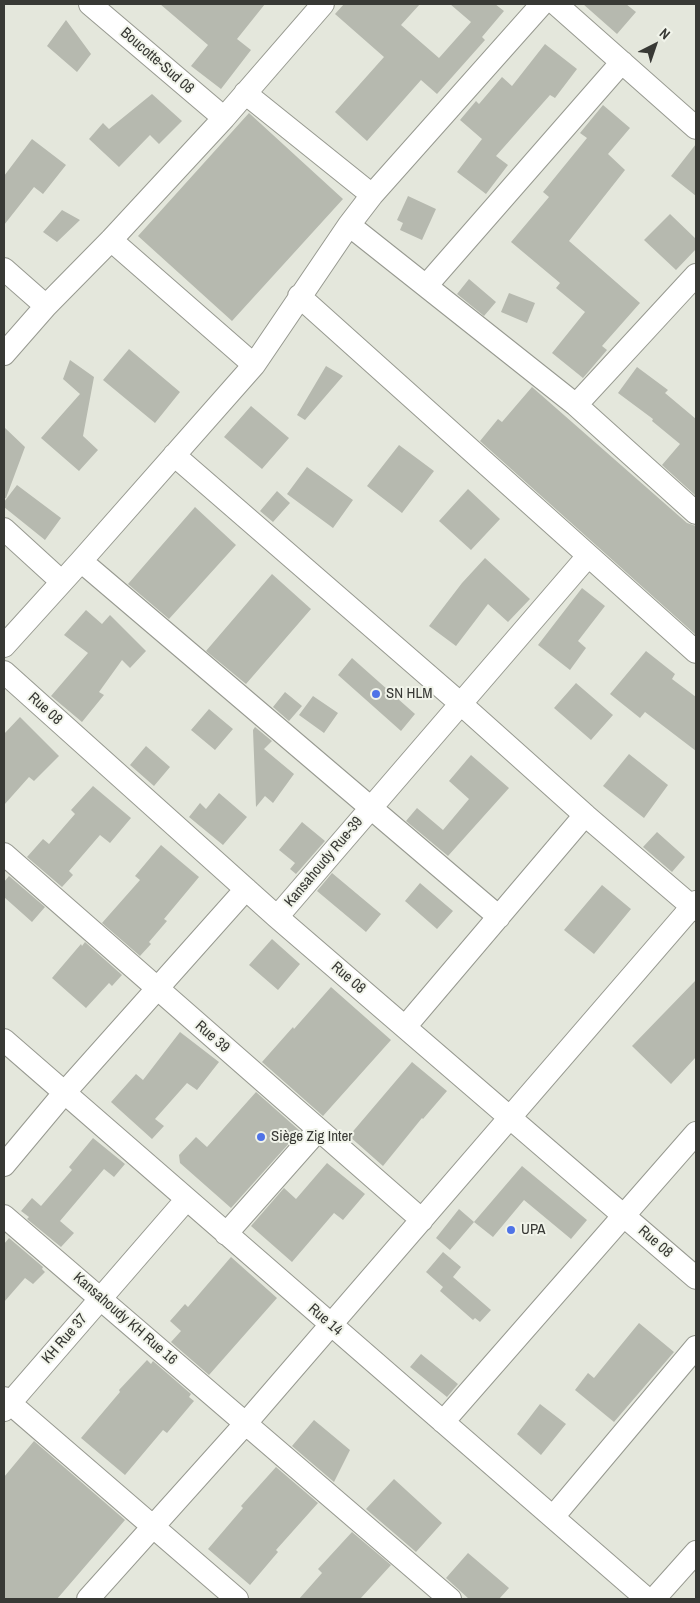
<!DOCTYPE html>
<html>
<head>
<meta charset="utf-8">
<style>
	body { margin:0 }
	#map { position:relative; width:700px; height:1603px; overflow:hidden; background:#e4e7dc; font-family:"Archivo Narrow",sans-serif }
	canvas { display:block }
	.frame { position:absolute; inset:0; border:5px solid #383935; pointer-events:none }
	.north { position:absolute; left:630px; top:20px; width:50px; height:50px; -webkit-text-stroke:4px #f1f4ea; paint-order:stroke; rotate:41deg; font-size:14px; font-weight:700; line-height:20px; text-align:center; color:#383935 }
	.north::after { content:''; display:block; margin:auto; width:18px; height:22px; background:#383935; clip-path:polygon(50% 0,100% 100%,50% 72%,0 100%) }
</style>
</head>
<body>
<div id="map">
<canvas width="700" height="1603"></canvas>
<div class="frame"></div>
<div class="north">N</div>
</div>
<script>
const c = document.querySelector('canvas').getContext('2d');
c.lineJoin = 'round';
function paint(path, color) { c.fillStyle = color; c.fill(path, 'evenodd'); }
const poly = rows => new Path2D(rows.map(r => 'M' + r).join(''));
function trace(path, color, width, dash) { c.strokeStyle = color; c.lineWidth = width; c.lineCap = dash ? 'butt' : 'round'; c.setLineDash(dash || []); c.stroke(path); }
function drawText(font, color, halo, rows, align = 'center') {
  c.font = font + ' "Archivo Narrow",sans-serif'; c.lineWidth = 4; c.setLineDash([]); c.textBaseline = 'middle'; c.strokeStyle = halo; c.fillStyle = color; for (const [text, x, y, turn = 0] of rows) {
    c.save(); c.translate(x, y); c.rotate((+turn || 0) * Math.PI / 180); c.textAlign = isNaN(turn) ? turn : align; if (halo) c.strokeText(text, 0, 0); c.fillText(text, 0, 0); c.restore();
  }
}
paint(poly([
	[160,4,265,4,237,39,251,50,221,89,191,66,208,45],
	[344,4,420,4,401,25,439,58,471,22,450,4,495,4,504,11,482,37,485,40,437,94,421,80,367,141,335,112,384,57,335,14],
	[583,4,626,4,636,12,617,34],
	[66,20,91,54,77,72,47,46],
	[545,44,577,69,555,98,550,95,496,156,508,165,486,194,457,172,482,139,460,120,476,101,479,104,502,77,512,86],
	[152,94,182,121,159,144,150,135,119,167,89,139,103,123,109,129],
	[603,105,630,128,608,154,625,170,569,241,640,303,602,346,607,350,583,378,552,353,585,312,556,288,560,283,511,242,549,197,543,192,587,138,580,133],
	[249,113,343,199,232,321,138,236],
	[32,139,66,165,43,194,34,187,4,225,4,176],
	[696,144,696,196,671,176],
	[408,196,436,209,422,240,400,230,403,223,397,220],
	[62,210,80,220,57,242,43,232],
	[670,214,696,239,696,249,676,270,644,240],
	[469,279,496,302,484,316,457,294],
	[509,293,535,303,527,323,501,312],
	[129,349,180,392,155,423,103,380],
	[70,360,94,377,83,436,98,450,79,471,41,438,80,394,63,379],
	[326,366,343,376,305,420,297,415],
	[637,367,668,390,665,393,696,419,696,496,662,465,680,444,652,421,653,419,618,393],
	[532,387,687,523,696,526,696,635,480,441,498,419,502,422],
	[251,406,289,438,262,469,224,437],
	[4,427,25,447,6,498,4,498],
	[399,445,434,471,402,513,367,486],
	[307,467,353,500,333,528,287,494],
	[17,485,61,518,45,540,4,507,4,502],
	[468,489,500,519,471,550,439,521],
	[277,491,290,503,273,522,260,511],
	[195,507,236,545,169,619,128,584],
	[485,558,530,599,508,622,488,604,456,646,429,626,462,583],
	[272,574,311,609,246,684,206,651],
	[582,588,605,606,578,641,586,648,570,670,538,645],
	[86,610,102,624,110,615,146,651,130,668,122,660,99,692,104,695,82,722,51,696,88,653,64,635],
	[646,651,675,674,672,679,696,697,696,751,645,712,640,718,610,694],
	[352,658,415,714,401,731,338,675],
	[576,683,613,715,591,740,554,708],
	[285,692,302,706,289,721,273,707],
	[313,696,338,713,324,733,299,715],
	[209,709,233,729,215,750,191,730],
	[20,717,59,756,34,781,29,777,4,805,4,734],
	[255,727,272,741,264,749,294,774,273,803,265,796,256,807,253,730],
	[146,746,170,767,154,786,130,765],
	[629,754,668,785,644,818,603,786],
	[471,755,509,788,448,856,406,821,417,808,443,830,469,799,449,781],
	[93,786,131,818,110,843,100,835,69,871,73,875,62,887,27,857,43,839,49,844,75,814,71,810],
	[219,793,247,817,223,845,189,817,200,803,206,809],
	[302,822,325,841,296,874,290,869,295,863,279,850],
	[657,832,685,857,672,872,643,847],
	[161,845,199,877,164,919,167,921,149,942,151,944,140,956,102,923,140,880,135,876],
	[332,873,381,914,366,932,317,891],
	[9,876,45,907,32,922,4,897,4,882],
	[420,883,453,911,437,929,405,901],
	[602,885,631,909,594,954,564,930],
	[272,939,300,964,278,990,249,965],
	[85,942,122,975,112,986,109,983,86,1008,52,978,81,944,82,946],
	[696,980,696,1057,671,1084,632,1046],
	[331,987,391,1040,323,1116,262,1062,293,1027,294,1029],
	[180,1032,219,1062,197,1090,187,1083,155,1119,164,1126,152,1139,111,1102,136,1074,143,1080],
	[412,1062,447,1091,423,1119,422,1118,383,1166,349,1136],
	[256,1092,300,1131,231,1208,180,1163,179,1155,196,1137,207,1147],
	[93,1138,125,1164,114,1177,104,1169,60,1221,74,1233,61,1247,27,1219,29,1217,21,1211,32,1198,41,1206,72,1170,69,1167],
	[327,1163,365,1194,343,1220,334,1213,292,1262,251,1226,284,1188,296,1199],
	[522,1166,587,1220,571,1239,524,1200,493,1237,474,1222],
	[459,1209,474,1222,450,1250,436,1238],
	[9,1238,43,1267,42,1269,45,1272,33,1284,25,1278,4,1302,4,1244],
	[443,1252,461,1267,453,1277,491,1310,480,1322,475,1318,473,1320,440,1291,443,1287,426,1272],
	[231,1257,277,1298,209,1375,171,1342,181,1331,170,1321,185,1304,188,1307],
	[639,1323,674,1352,614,1422,575,1390,588,1373,594,1378],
	[421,1354,458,1384,447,1397,410,1367],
	[147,1360,151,1364,153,1361,191,1394,189,1397,194,1401,167,1433,163,1430,125,1475,81,1438,120,1392,119,1390],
	[540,1404,566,1424,541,1455,517,1434],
	[314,1420,350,1450,334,1482,292,1446],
	[34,1441,125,1520,57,1599,4,1599,4,1477],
	[276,1467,318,1503,276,1550,278,1552,250,1585,208,1549,243,1508,241,1506],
	[394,1479,442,1523,416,1552,366,1509],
	[352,1532,391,1565,360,1599,299,1599,322,1573,318,1569],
	[468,1553,509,1588,499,1599,469,1599,446,1578]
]), '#b6b9af');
const minor = poly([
	[90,4,224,118],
	[556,4,696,128],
	[245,93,372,195],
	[349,225,576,405,696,513],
	[111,240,254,365],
	[4,269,46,306],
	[426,286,622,62],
	[299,296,696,652],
	[4,354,46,306,111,240,224,118,323,4],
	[576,405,696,275],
	[174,455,461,704,585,815,696,910],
	[4,529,62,582],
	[81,561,499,917],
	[4,646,81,561,254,365,349,225,372,195,542,4],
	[4,672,277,917,696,1278],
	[4,854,422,1220],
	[277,917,588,556],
	[405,1027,585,815],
	[4,1040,647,1599],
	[4,1165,65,1092,246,889],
	[4,1216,450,1599],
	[226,1234,318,1130],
	[4,1398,237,1599],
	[4,1410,186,1200],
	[443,1422,696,1133],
	[553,1517,696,1347],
	[88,1599,246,1423,696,902],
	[654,1599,696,1552]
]);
trace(minor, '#979990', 24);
trace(minor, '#fff', 22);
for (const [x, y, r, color] of [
	[376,694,5,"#4f73e7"],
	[261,1137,5,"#4f73e7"],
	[511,1230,5,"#4f73e7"]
]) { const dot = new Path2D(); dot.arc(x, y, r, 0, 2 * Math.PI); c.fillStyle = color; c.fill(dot); trace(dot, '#f1f4ea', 2); }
drawText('15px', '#383935', '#f1f4ea', [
	["Boucotte-Sud 08",157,61,41],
	["Rue 08",45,709,42],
	["Kansahoudy Rue-39",324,862,-50],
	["Rue 08",348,978,41],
	["Rue 39",212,1037,41],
	["Rue 08",655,1242,41],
	["Kansahoudy KH Rue 16",125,1319,41],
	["Rue 14",325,1320,41],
	["KH Rue 37",65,1339,-49]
]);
drawText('15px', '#383935', '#f1f4ea', [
	["SN HLM",386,694],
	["Siège Zig Inter",271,1137],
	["UPA",521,1230]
], 'left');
</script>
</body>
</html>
